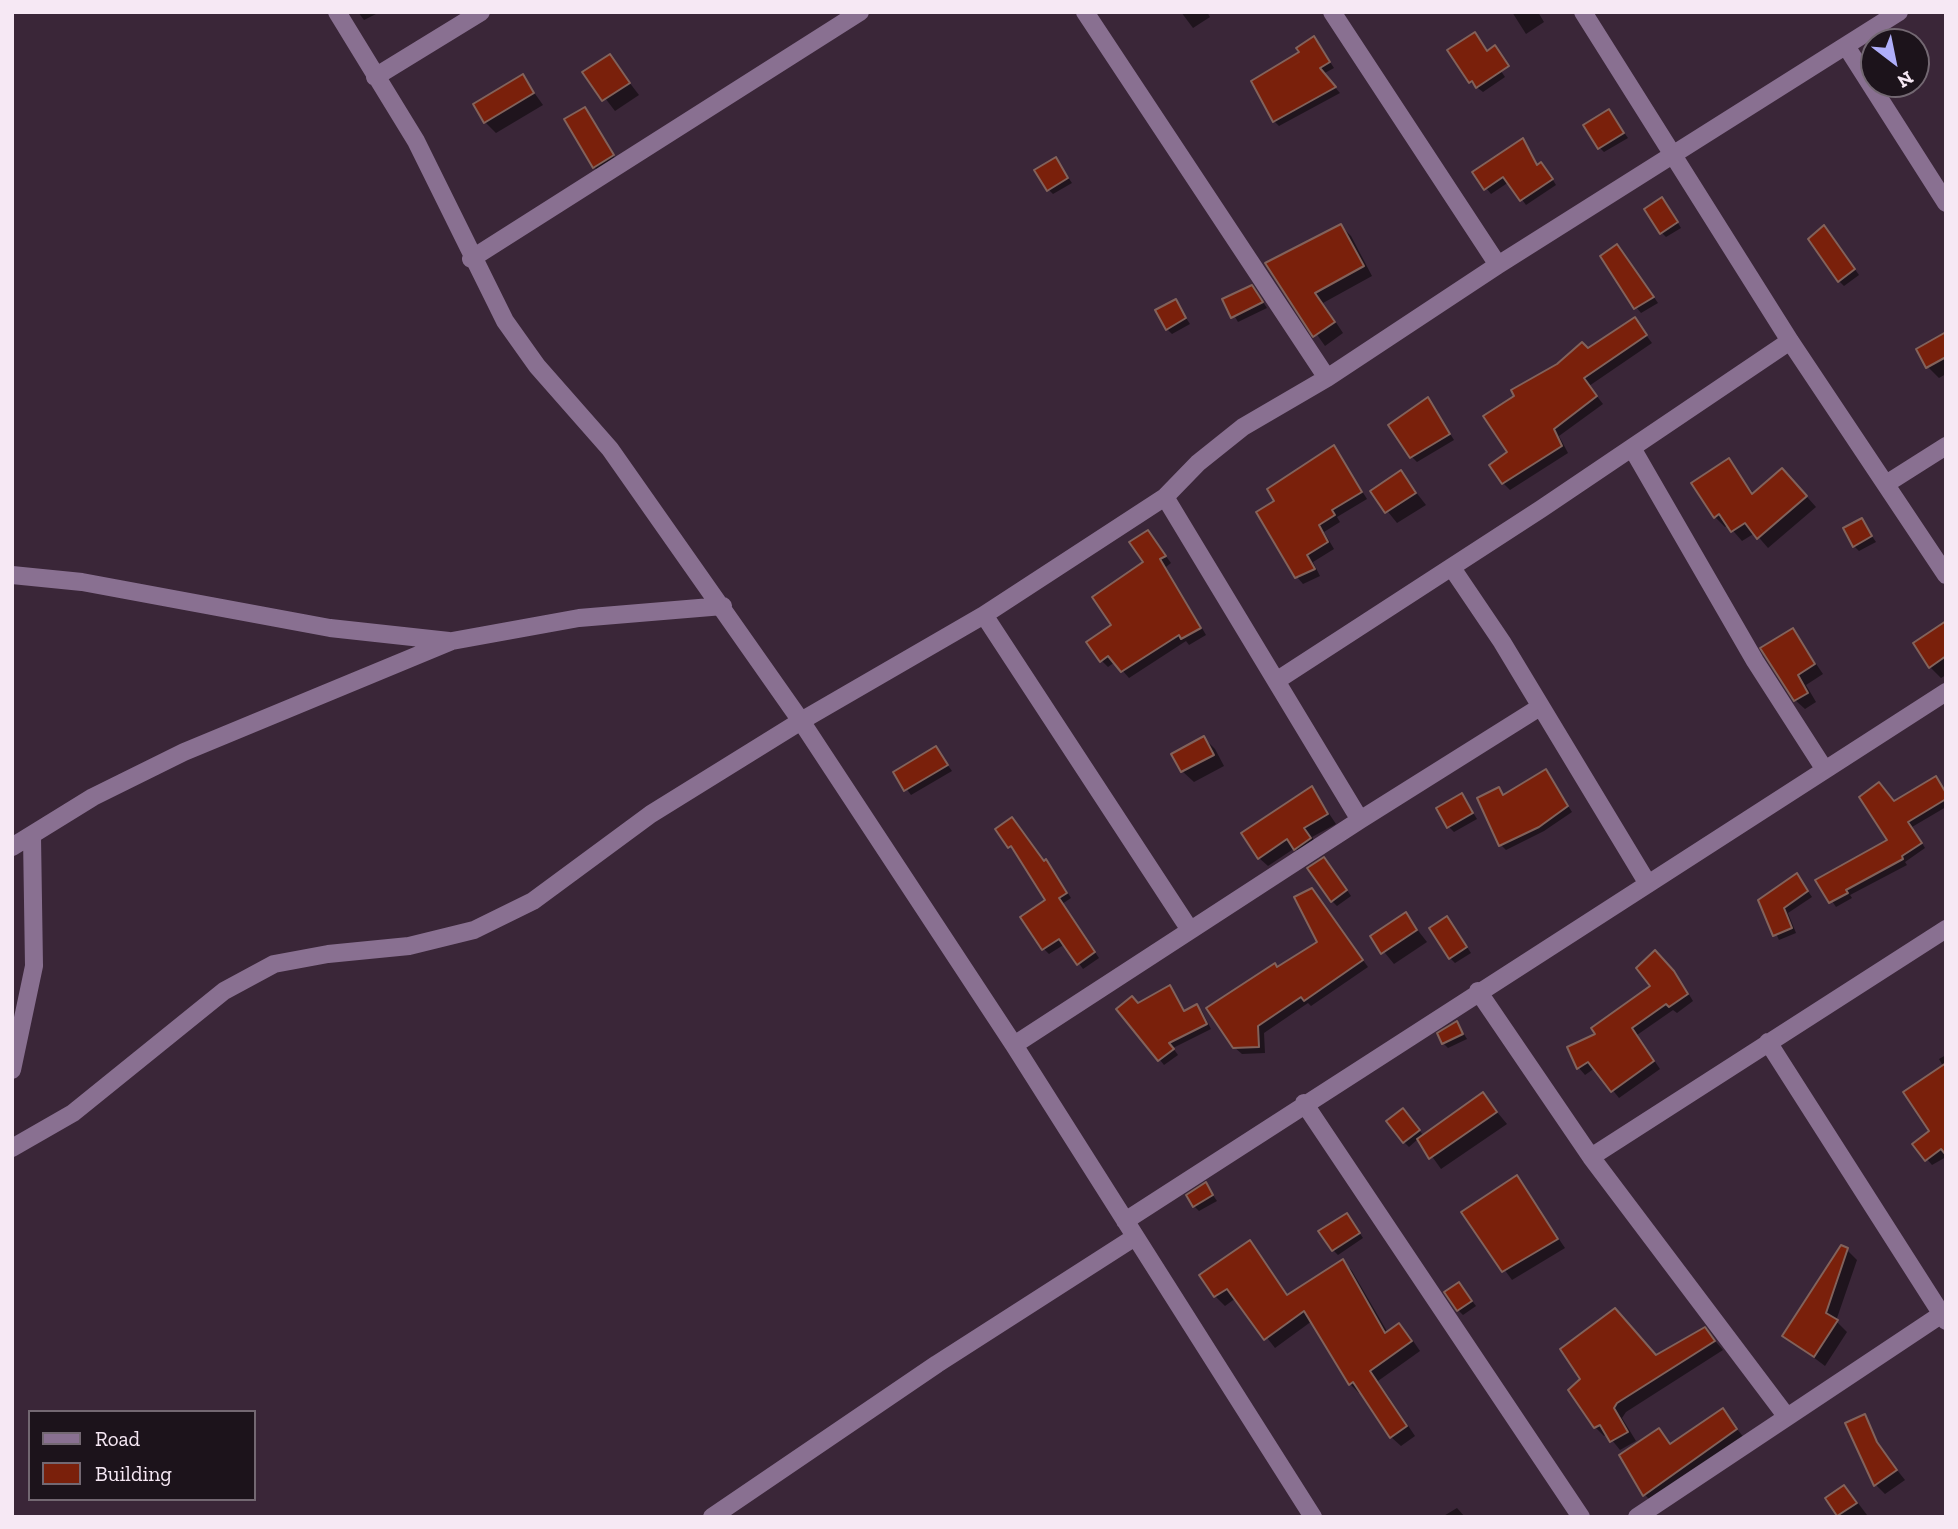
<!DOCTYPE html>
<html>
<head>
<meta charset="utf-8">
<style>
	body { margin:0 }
	#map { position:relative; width:1958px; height:1529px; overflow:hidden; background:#3a2638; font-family:"Zilla Slab",serif }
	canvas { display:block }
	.frame { position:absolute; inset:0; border:14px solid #f6e8f4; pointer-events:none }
	.legend { position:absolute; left:28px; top:1410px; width:228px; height:91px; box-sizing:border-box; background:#1c131b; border:2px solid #736872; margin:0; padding:9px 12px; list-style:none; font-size:21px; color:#f6e8f4 }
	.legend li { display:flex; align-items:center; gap:14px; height:35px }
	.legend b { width:35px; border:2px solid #736872 }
	.north { position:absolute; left:1860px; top:28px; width:70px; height:70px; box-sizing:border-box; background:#1c131b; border:2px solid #736872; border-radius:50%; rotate:148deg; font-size:19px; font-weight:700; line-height:28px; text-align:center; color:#f6e8f4 }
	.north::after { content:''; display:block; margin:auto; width:24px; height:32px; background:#afaefa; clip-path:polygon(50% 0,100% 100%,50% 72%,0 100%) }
</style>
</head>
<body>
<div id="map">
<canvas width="1958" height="1529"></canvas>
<div class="frame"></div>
<ul class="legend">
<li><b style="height:9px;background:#897091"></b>Road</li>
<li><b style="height:19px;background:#7a200b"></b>Building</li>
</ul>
<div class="north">N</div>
</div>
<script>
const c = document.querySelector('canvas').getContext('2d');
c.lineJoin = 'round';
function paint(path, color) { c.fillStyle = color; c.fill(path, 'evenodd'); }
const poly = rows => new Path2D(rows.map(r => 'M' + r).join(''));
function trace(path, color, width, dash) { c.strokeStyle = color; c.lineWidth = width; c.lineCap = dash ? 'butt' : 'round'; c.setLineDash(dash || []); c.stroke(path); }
paint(poly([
	[358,12,380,12,364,20],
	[1181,12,1207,12,1210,17,1193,28],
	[1512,12,1538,12,1544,22,1526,34],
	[1314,38,1334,68,1323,74,1340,93,1279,126,1274,121,1301,52],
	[1479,39,1505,77,1483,92,1470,82],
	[609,56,639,95,615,111,585,72],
	[523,77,543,105,496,133,485,122],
	[585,109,617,161,599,172,594,167],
	[1609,111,1628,138,1604,152,1599,147],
	[1523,140,1538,166,1546,169,1556,185,1526,205,1509,182,1491,194,1474,173],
	[1056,160,1072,183,1053,194,1048,189],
	[1666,204,1681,228,1666,237,1661,232],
	[1341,226,1351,236,1372,276,1323,303,1343,333,1325,346,1267,264],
	[1829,233,1859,275,1844,286,1839,281],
	[1622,251,1658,303,1641,313,1636,307],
	[1257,293,1267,308,1238,322,1225,300],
	[1175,301,1190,324,1172,334,1167,329],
	[1634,319,1652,343,1589,386,1603,404,1559,436,1568,453,1510,490,1503,483,1510,452,1589,350],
	[1946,334,1946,374,1939,378,1928,367],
	[1428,399,1454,440,1417,462,1412,457],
	[1334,447,1367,499,1337,517,1340,522,1324,532,1334,549,1313,562,1320,576,1303,584,1297,577],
	[1729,461,1754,494,1792,480,1816,507,1768,548,1755,533,1742,541,1728,525,1725,527,1715,517],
	[1401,473,1426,505,1397,523,1372,492],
	[1861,520,1876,542,1859,551,1854,546],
	[1148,532,1171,563,1166,567,1206,635,1189,645,1186,641,1129,678,1115,662,1108,667,1101,660,1113,626,1145,563],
	[1793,630,1823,674,1806,685,1816,702,1805,709,1795,700],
	[1946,632,1946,675,1941,678,1930,667],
	[1204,738,1215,749,1224,766,1194,782,1182,771],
	[936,749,952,771,911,795,895,773],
	[1546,771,1572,812,1544,831,1506,850,1501,845,1498,789,1505,796],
	[1935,778,1946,792,1946,807,1912,827,1925,848,1905,862,1907,865,1850,895,1852,898,1836,907,1818,880,1890,840,1894,803],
	[1312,788,1336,824,1312,837,1319,848,1304,857,1295,848,1268,866,1259,858],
	[1462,795,1477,819,1454,832,1449,827],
	[997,830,1051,867,1071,898,1062,904,1099,958,1083,969,1065,944,1049,954,1044,949,1022,917,1047,900,1016,851],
	[1329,864,1351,896,1337,906,1332,901],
	[1801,881,1812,897,1788,913,1796,933,1779,940,1760,900],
	[1312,890,1368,967,1311,1006,1308,1003,1264,1033,1265,1053,1242,1054,1234,1047,1277,968,1319,943],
	[1405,914,1427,942,1394,964,1372,937],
	[1447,918,1471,953,1455,963,1450,958],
	[1662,959,1680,980,1693,1001,1677,1013,1673,1010,1637,1035,1660,1069,1619,1098,1595,1068,1585,1075,1579,1068,1570,1048,1598,1035,1653,987],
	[1170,987,1186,1012,1197,1006,1202,1011,1211,1029,1173,1048,1178,1055,1164,1065,1119,1009,1138,1005],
	[1457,1023,1467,1039,1448,1048,1443,1043],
	[1946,1055,1946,1157,1932,1165,1914,1144,1932,1131,1943,1066,1939,1059],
	[1483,1095,1507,1124,1441,1169,1419,1138,1409,1147,1404,1142,1407,1116,1424,1136],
	[1517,1177,1565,1248,1512,1280,1463,1213],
	[1206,1185,1217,1201,1199,1211,1194,1206],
	[1351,1220,1363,1238,1338,1255,1333,1250],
	[1250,1242,1289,1296,1343,1261,1352,1271,1388,1333,1399,1326,1409,1335,1420,1351,1378,1381,1415,1436,1401,1446,1391,1437,1362,1392,1359,1393,1350,1384,1312,1321,1275,1348,1236,1298,1225,1306,1215,1296],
	[1847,1250,1857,1260,1836,1321,1847,1332,1825,1366,1784,1335],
	[1464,1290,1476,1306,1463,1315,1458,1310],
	[1705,1329,1723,1350,1626,1412,1622,1418,1636,1441,1620,1450,1607,1434,1604,1436,1595,1427,1582,1379,1656,1357],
	[1722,1411,1746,1440,1655,1505,1645,1495,1621,1456,1658,1430,1672,1445],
	[1881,1450,1905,1480,1885,1494,1876,1485,1864,1460],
	[1844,1488,1855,1499,1867,1515,1838,1515],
	[1457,1508,1465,1517,1442,1517]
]), '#0007');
const building = poly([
	[1475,32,1487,51,1495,45,1509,66,1476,88,1472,81,1469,83,1447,50,1475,32],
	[1314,36,1330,62,1320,68,1336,87,1273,122,1251,81,1299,52,1296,48,1314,36],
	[610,54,630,83,602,101,582,72,610,54],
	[523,74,534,93,484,123,473,104,523,74],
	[585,107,614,155,593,168,564,119,585,107],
	[1609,109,1624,133,1598,149,1583,125,1609,109],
	[1523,138,1537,165,1541,162,1553,179,1520,201,1503,177,1484,190,1472,172,1523,138],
	[1056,157,1068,178,1047,191,1034,170,1056,157],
	[1662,197,1678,222,1660,234,1644,209,1662,197],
	[1341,224,1364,266,1315,293,1335,322,1313,337,1265,263,1341,224],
	[1824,225,1855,269,1838,282,1808,239,1824,225],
	[1617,244,1654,297,1634,309,1600,256,1617,244],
	[1252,285,1263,302,1231,318,1222,299,1252,285],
	[1176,299,1186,318,1166,330,1155,310,1176,299],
	[1635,317,1647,335,1584,378,1597,396,1554,429,1562,446,1502,484,1489,465,1507,452,1483,416,1514,396,1511,390,1557,364,1582,342,1588,348,1635,317],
	[1946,332,1946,357,1926,368,1916,349,1946,332],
	[1428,397,1450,434,1410,458,1388,425,1428,397],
	[1334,445,1362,492,1332,510,1335,515,1319,525,1328,542,1307,555,1315,569,1295,578,1256,512,1274,501,1267,489,1334,445],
	[1729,458,1752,494,1782,468,1807,496,1757,539,1745,523,1731,532,1719,514,1714,518,1691,483,1729,458],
	[1401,470,1416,493,1385,513,1370,491,1401,470],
	[1862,518,1872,536,1853,547,1843,528,1862,518],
	[1148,530,1166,556,1160,559,1201,628,1181,639,1179,635,1121,672,1108,656,1100,662,1086,642,1111,625,1092,597,1143,562,1129,542,1148,530],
	[1946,621,1946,656,1929,668,1913,643,1946,621],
	[1793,628,1815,664,1798,675,1808,693,1794,701,1760,648,1793,628],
	[1204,736,1214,755,1181,772,1171,754,1204,736],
	[936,746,948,765,904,791,893,772,936,746],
	[1546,769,1568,806,1539,827,1499,846,1477,798,1499,787,1503,795,1546,769],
	[1936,776,1946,793,1946,799,1908,822,1922,843,1902,856,1903,859,1846,890,1848,893,1829,903,1815,880,1887,840,1859,797,1879,782,1894,801,1936,776],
	[1312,786,1328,814,1304,828,1311,838,1294,850,1287,839,1258,859,1241,833,1312,786],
	[1462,793,1473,813,1447,828,1436,808,1462,793],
	[1012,817,1044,861,1046,859,1067,893,1059,898,1095,952,1077,965,1059,939,1042,950,1020,917,1045,900,1011,846,1008,848,995,829,1012,817],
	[1324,857,1347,890,1331,902,1307,868,1324,857],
	[1797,873,1808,891,1784,908,1792,928,1773,936,1758,900,1797,873],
	[1312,888,1363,960,1304,1001,1301,997,1258,1026,1259,1047,1233,1048,1206,1008,1275,963,1277,967,1317,942,1294,897,1312,888],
	[1406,912,1417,930,1381,954,1370,936,1406,912],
	[1447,916,1467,947,1449,959,1429,928,1447,916],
	[1655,950,1674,971,1688,994,1669,1007,1666,1004,1632,1028,1654,1061,1611,1092,1588,1062,1577,1069,1567,1047,1595,1034,1591,1028,1650,986,1636,968,1655,950],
	[1170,985,1184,1011,1197,1004,1207,1024,1169,1043,1174,1049,1158,1061,1116,1009,1132,996,1138,1003,1170,985],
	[1457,1021,1463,1034,1442,1044,1437,1033,1457,1021],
	[1946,1063,1946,1155,1941,1149,1925,1161,1912,1144,1929,1131,1903,1092,1946,1063],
	[1483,1092,1497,1112,1429,1159,1417,1139,1483,1092],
	[1403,1108,1420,1130,1403,1143,1386,1121,1403,1108],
	[1517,1175,1558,1239,1502,1272,1461,1212,1517,1175],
	[1206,1182,1213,1195,1193,1207,1186,1195,1206,1182],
	[1347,1213,1360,1233,1332,1251,1318,1231,1347,1213],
	[1250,1240,1287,1295,1343,1259,1385,1333,1399,1323,1412,1341,1370,1371,1407,1426,1390,1438,1353,1382,1349,1385,1304,1311,1264,1340,1227,1289,1214,1297,1199,1275,1250,1240],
	[1841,1245,1848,1248,1826,1313,1838,1320,1814,1357,1782,1336,1841,1245],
	[1459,1282,1472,1301,1457,1311,1444,1292,1459,1282],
	[1615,1308,1656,1355,1705,1327,1715,1341,1617,1403,1614,1408,1628,1432,1610,1442,1600,1425,1594,1428,1568,1390,1580,1379,1560,1349,1615,1308],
	[1723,1408,1737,1429,1643,1496,1619,1455,1659,1428,1670,1444,1723,1408],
	[1865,1414,1877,1442,1897,1470,1874,1486,1845,1423,1865,1414],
	[1844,1485,1857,1503,1837,1516,1825,1498,1844,1485]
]);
paint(building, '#7a200b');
trace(building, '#82625b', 2);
trace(poly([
	[337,12,416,141,505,321,537,366,610,449,801,721,1014,1045,1313,1517],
	[1085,12,1327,378],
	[1332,12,1498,265],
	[1583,12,1790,341,1946,575],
	[1846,46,1946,203],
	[375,77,481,12],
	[471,259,860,12],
	[1632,448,1755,661,1825,770],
	[1886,484,1946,446],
	[1165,497,1360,820],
	[1452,568,1502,642,1648,884],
	[12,575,82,582,330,628,449,641],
	[984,615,1190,930],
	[1276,681,1541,509,1790,341],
	[12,847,93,797,184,752,452,641,579,618,723,606],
	[1478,991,1591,1157,1787,1417],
	[1768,1042,1946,1321],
	[1014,1045,1360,820,1540,707],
	[12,1070,34,966,32,837],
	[1304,1103,1581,1517],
	[12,1148,73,1113,224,991,274,964,328,954,409,946,474,930,533,901,651,814,801,721,984,615,1165,497,1198,463,1243,427,1327,378,1498,265,1899,12],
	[1591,1157,1946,929],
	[1125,1221,1946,692],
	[712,1517,937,1364,1135,1237],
	[1637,1517,1942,1314]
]), '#897091', 18);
</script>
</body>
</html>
